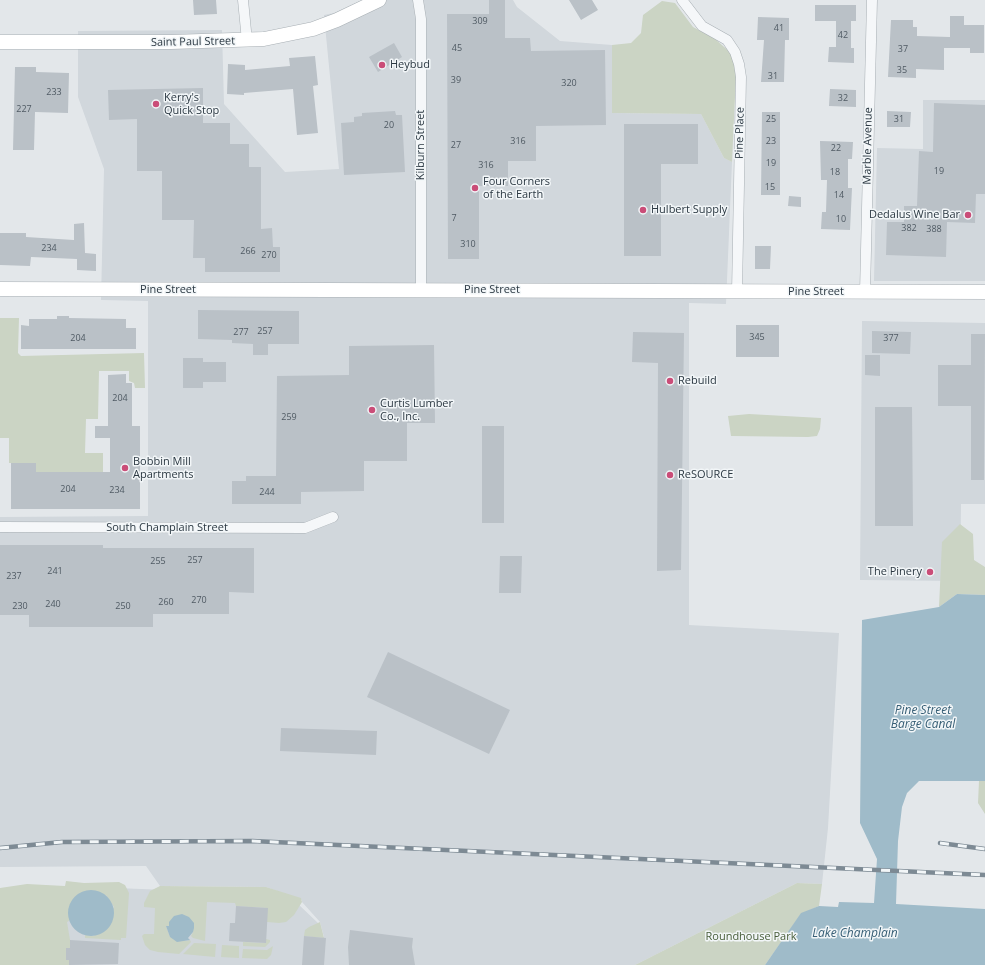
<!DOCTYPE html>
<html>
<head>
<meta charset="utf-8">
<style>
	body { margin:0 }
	canvas { display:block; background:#e3e7ea }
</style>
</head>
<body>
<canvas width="985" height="965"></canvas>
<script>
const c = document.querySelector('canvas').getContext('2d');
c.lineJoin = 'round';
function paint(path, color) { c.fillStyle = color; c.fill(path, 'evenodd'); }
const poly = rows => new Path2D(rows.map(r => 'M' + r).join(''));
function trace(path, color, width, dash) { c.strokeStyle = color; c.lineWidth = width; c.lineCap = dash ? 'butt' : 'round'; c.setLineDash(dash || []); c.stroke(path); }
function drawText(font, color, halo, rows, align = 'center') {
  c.font = font + ' "Open Sans",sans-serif'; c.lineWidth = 3; c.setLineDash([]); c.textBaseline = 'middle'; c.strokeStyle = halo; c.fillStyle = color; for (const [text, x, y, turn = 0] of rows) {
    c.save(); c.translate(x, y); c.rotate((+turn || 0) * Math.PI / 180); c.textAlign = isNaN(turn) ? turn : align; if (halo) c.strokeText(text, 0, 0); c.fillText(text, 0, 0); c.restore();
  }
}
paint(poly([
	[362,0,513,0,517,7,560,41,612,45,612,113,701,114,724,158,732,162,726,304,689,303,689,625,839,633,828,828,822,884,797,883,635,965,62,965,65,886,167,890,297,903,318,923,321,937,324,937,320,922,302,902,302,900,266,887,160,886,146,866,0,867,0,517,148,516,148,301,101,300,104,169,78,97,78,31,222,30,224,104,285,172,339,169,324,15,334,13],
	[923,100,985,100,985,281,874,281,877,148,923,149],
	[862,321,985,323,985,504,961,504,960,581,860,580]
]), '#d1d7dc');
paint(poly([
	[662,1,675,3,693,27,714,38,732,54,736,75,732,162,724,158,701,114,612,113,612,45,631,43,641,33,643,15],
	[0,318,19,318,18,353,21,356,144,353,145,388,135,388,134,383,129,381,129,371,99,371,98,419,86,419,85,453,103,453,103,473,36,472,36,463,9,463,9,438,0,438],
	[749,414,821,418,820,429,817,436,808,437,731,436,728,416],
	[960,524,973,534,974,560,985,567,985,595,957,594,939,607,942,542],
	[979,781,985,781,985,814,978,803],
	[66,881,84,883,119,882,125,885,129,893,126,938,121,938,121,940,85,938,85,935,94,936,114,907,106,895,67,922,70,940,70,948,66,948,66,959,69,960,69,965,0,965,0,888,27,884,65,886],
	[797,883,822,884,819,906,801,914,765,965,635,965],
	[160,886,266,887,301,898,302,902,294,915,286,922,279,923,267,922,267,908,236,906,235,903,207,902,205,941,193,938,191,936,193,932,166,926,170,937,186,941,190,940,191,942,179,954,158,952,150,950,145,945,142,936,144,934,154,934,155,908,144,907,144,903,150,891],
	[320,922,324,938,304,936,305,930,309,927],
	[266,939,270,940,270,942,265,947,243,946,243,942,266,943],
	[194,943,216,944,215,957,183,954],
	[222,945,239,946,239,958,221,957],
	[273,946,271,955,267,959,242,958,243,949,267,950]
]), '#cbd4c4');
paint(poly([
	[957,594,985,595,985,781,919,781,907,793,902,807,898,841,896,904,985,909,985,965,765,965,801,913,819,906,838,907,839,902,874,903,877,859,860,823,862,620,939,607],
	'68 913a23 23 0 1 1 46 0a23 23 0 1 1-46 0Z',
	[182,914,189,917,194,923,194,928,193,932,188,938,190,940,177,942,170,937,166,926,169,926,169,922,174,916]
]), '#9fbbc9');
paint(poly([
	[193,0,216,0,217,14,194,15],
	[489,0,505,0,505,38,530,38,531,51,605,50,606,125,536,126,536,161,508,161,508,186,479,186,479,259,448,259,447,14,489,14],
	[569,0,592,0,598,10,581,20],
	[815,5,856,5,856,21,851,21,851,48,854,48,854,63,828,62,829,47,836,47,836,21,815,21],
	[950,16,964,16,964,25,984,25,984,53,970,53,970,48,944,48,944,70,916,69,916,78,888,77,891,20,913,20,913,27,917,27,917,36,950,37],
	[758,17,789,18,789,40,785,40,784,82,761,82,764,40,757,40],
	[394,43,402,57,378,72,369,57],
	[315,56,318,85,313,86,318,133,297,135,293,89,244,93,244,95,227,94,228,64,245,65,245,70,290,66,289,58],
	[15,67,36,67,36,72,69,73,68,113,35,112,34,150,13,150],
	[203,88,203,123,230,123,230,144,249,144,249,167,261,167,261,229,272,228,273,247,280,247,280,272,205,272,205,258,193,258,194,220,162,220,162,171,137,171,137,119,109,120,108,90],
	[830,89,856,90,856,107,829,106],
	[934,103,985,105,985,194,976,194,975,223,947,222,946,257,886,255,887,222,904,222,904,206,917,206,919,151,933,152],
	[395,111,396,115,402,115,405,172,344,175,341,123,354,122,354,117,362,116,362,113],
	[887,111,911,112,910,127,887,127],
	[762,112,780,112,780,195,761,195],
	[624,124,698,124,698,164,661,164,661,256,624,256],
	[820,141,853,142,852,159,848,159,848,188,852,188,850,230,821,229,822,212,826,212,827,180,821,180],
	[789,196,801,197,801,207,788,206],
	[84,223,85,253,96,254,96,271,77,270,77,259,31,257,30,266,0,265,0,233,26,233,26,237,74,240,74,224],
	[755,246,771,246,770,269,755,269],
	[198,310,299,311,299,344,268,344,268,355,253,355,253,344,232,343,232,340,198,339],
	[57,316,69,316,69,318,126,319,126,328,136,328,136,349,21,349,21,325,29,326,29,319,57,319],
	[736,325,779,325,779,357,736,357],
	[872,331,911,332,910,354,872,353],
	[633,332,684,333,681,570,657,571,658,363,632,362],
	[971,334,985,334,984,480,971,480,971,406,938,406,938,365,971,365],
	[434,345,435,423,407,423,407,461,364,461,364,491,301,492,301,504,232,504,232,481,246,481,246,476,276,476,277,376,349,375,349,346],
	[865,355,880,355,880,376,865,375],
	[183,358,203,358,203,362,226,362,226,382,203,382,203,388,183,388],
	[126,374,126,383,132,383,132,426,140,426,140,509,11,509,11,463,36,463,36,472,110,472,110,438,95,438,95,426,108,426,108,375],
	[875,407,912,407,913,526,875,526],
	[482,426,504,426,504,523,482,523],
	[0,545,103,545,103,548,254,548,254,593,229,592,229,614,153,614,153,627,29,627,29,615,0,615],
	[500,556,522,556,521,593,499,593],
	[388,652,510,710,489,754,367,697],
	[281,728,377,731,376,755,280,751],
	[236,906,268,908,266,943,229,941,230,923,235,923],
	[350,930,413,938,412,947,415,965,349,965,348,947],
	[304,936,326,938,324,965,302,965],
	[70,940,119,943,118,964,69,965,69,960,66,960,66,948,70,948]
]), '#bac1c7');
const street = poly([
	[243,0,247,41],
	[418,0,421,19,421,290],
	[682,0,702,26,727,40,735,52,739,64,741,77,737,292],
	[865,292,872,0],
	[0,527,305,528,333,517]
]);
const secondary = poly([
	[0,42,171,42,264,39,313,29,337,20,379,0],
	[0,289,985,292]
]);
trace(street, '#a8afb4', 11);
trace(secondary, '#a8afb4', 15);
trace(street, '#f5f7f9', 10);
trace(secondary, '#fff', 14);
const rail = poly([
	[940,843,985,849],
	[0,848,62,842,252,841,985,875]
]);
trace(rail, '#7d8a94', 4.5);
trace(rail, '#f2f6f8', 3, [9]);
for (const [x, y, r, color] of [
	[382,65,4,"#ca4d78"],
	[156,104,4,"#ca4d78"],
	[475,188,4,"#ca4d78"],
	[643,210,4,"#ca4d78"],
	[968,215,4,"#ca4d78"],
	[670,381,4,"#ca4d78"],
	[372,410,4,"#ca4d78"],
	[125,468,4,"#ca4d78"],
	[670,475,4,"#ca4d78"],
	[930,572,4,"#ca4d78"]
]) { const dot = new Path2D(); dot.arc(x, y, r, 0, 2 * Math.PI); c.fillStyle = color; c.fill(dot); trace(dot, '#f2f6f8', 1.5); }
drawText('9px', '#4f5a63', null, [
	["309",480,21],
	["41",779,28],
	["42",843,35],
	["45",457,48],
	["37",903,49],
	["35",902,70],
	["31",773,76],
	["39",456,80],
	["320",569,83],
	["233",54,92],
	["32",843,98],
	["227",24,109],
	["25",771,119],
	["31",899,119],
	["20",389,125],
	["316",518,141],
	["23",771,141],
	["27",456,145],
	["22",836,148],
	["19",771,163],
	["316",486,165],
	["19",939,171],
	["18",835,172],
	["15",770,187],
	["14",839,195],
	["7",454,218],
	["10",841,219],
	["382",909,228],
	["388",934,229],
	["310",468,244],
	["234",49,248],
	["266",248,251],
	["270",269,255],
	["257",265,331],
	["277",241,332],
	["345",757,337],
	["204",78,338],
	["377",891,338],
	["204",120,398],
	["259",289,417],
	["204",68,489],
	["234",117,490],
	["244",267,492],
	["257",195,560],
	["255",158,561],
	["241",55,571],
	["237",14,576],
	["270",199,600],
	["260",166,602],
	["240",53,604],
	["230",20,606],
	["250",123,606]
]);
drawText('11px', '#2b3842', '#f2f6f8', [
	["Saint Paul Street",193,42,-1],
	["Pine Place",740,133,-89],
	["Kilburn Street",421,145,-90],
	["Marble Avenue",868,146,-89],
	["Pine Street",168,290],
	["Pine Street",492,290],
	["Pine Street",816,292],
	["South Champlain Street",167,528]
]);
drawText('11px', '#2b3842', '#f2f6f8', [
	["Heybud",390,65],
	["Kerry's",164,98],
	["Quick Stop",164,111],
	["Four Corners",483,182],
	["of the Earth",483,195],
	["Hulbert Supply",651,210],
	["Dedalus Wine Bar",960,215,"right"],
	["Rebuild",678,381],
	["Curtis Lumber",380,404],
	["Co., Inc.",380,417],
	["Bobbin Mill",133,462],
	["Apartments",133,475],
	["ReSOURCE",678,475],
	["The Pinery",922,572,"right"]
], 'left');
drawText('11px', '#475d39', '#f2f6f8', [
	["Roundhouse Park",751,937]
]);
drawText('italic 12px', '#365e75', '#f2f6f8', [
	["Pine Street",923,711],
	["Barge Canal",923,725],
	["Lake Champlain",855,934]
]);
</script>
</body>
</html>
